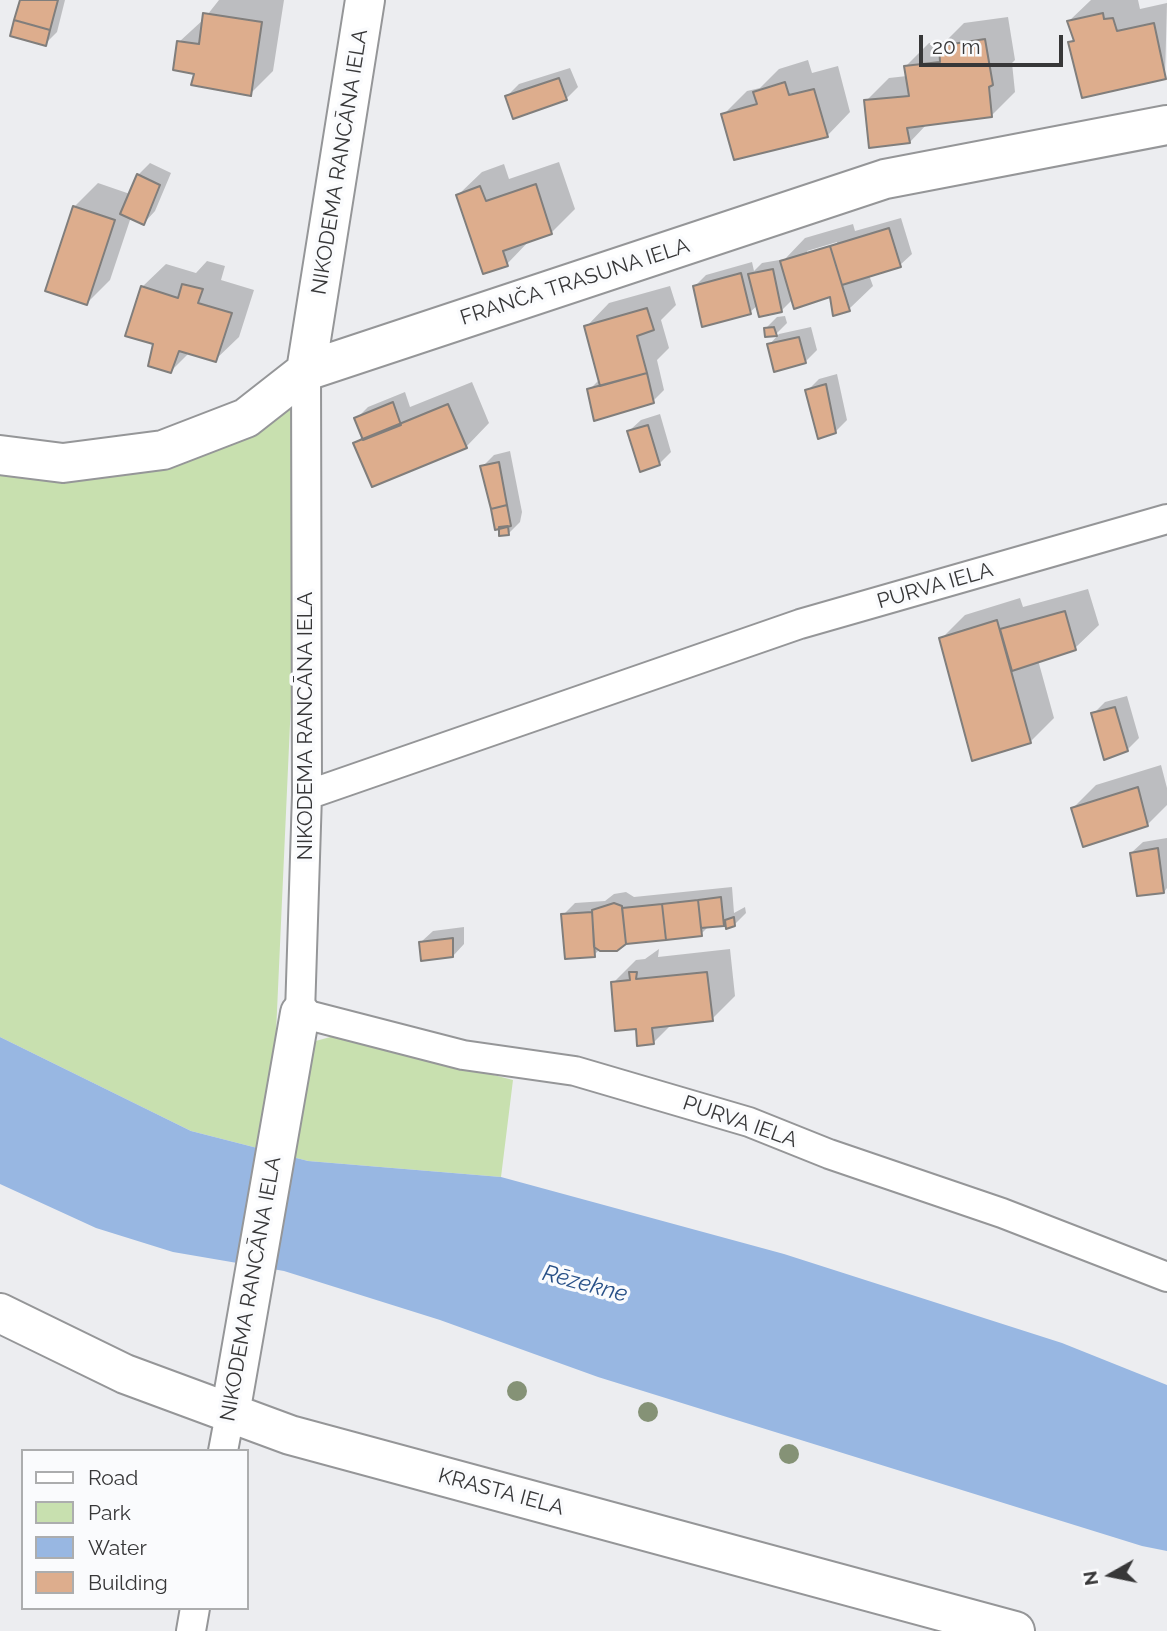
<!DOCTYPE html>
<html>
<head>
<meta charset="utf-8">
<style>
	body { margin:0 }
	#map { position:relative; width:1167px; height:1631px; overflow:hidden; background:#ecedf0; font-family:Raleway,sans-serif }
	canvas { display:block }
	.legend { position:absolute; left:21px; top:1449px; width:228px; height:161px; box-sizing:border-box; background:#fafbfd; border:2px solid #acadae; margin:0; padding:9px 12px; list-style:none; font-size:21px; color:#373738 }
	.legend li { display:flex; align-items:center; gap:14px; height:35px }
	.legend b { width:35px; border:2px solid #acadae }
	.north { position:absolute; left:1076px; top:1540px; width:70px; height:70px; -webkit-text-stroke:5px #fafbfd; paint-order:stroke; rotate:261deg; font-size:19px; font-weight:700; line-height:28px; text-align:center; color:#373738 }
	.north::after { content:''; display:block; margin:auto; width:24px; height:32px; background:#373738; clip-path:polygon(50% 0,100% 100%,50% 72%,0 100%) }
	.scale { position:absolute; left:919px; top:35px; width:144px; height:32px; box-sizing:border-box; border:4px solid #373738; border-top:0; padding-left:9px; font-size:21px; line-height:24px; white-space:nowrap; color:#373738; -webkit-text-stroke:5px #fafbfd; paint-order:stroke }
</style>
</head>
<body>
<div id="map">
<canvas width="1167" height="1631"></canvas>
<ul class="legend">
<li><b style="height:9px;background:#fff"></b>Road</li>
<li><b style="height:19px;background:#c8e0af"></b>Park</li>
<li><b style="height:19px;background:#98b7e2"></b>Water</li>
<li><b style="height:19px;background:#ddad8d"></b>Building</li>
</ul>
<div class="north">N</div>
<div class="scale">20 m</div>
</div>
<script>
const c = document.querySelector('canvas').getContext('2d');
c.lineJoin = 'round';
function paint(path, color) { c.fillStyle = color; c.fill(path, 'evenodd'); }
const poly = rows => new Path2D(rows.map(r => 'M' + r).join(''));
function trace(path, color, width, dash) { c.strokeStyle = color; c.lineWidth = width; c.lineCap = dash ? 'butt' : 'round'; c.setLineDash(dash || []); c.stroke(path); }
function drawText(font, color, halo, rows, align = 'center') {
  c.font = font + ' Raleway,sans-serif'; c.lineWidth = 7; c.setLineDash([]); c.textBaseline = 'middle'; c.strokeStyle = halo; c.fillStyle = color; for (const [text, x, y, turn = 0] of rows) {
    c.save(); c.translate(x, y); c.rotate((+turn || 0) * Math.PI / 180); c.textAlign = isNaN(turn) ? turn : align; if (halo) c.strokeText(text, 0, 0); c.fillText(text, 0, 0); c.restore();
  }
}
paint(poly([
	[306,371,274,1077,308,1043,338,1035,513,1080,501,1177,308,1161,191,1131,0,1037,0,443,119,456]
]), '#c8e0af');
paint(poly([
	[0,1037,191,1131,308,1161,501,1177,784,1254,1062,1343,1167,1385,1167,1551,1142,1546,598,1377,440,1320,284,1271,173,1252,96,1228,0,1184]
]), '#98b7e2');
paint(poly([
	[22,0,65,0,57,32,45,44],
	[219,0,284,0,273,71,250,94,197,72,179,42,204,19],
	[1091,0,1138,0,1140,9,1167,3,1165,78,1070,42,1075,38,1069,21],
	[1008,17,1015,60,1012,63,1015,92,991,116,927,124,910,142,866,101,889,78,907,76,906,66,929,43,946,41,964,23],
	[808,60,812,73,838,66,850,112,827,136,723,115,747,91,760,88,779,69],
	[570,68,578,87,566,99,507,96,519,84],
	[559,162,575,209,552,232,530,240,507,264,458,195,482,172,504,164,509,179],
	[150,163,171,173,155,211,144,223,131,217,110,280,87,303,74,207,98,183,130,194,138,175],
	[901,218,912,254,900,265,869,275,873,286,849,309,831,295,793,299,781,311,758,305,750,312,695,286,706,275,752,262,754,271,762,263,785,259,805,238,853,224,855,231],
	[837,242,838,245,807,255,807,251],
	[207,261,225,266,221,280,254,290,239,337,215,360,189,353,171,371,155,343,142,287,166,264,196,273],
	[670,286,676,305,661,320,669,348,657,360,664,390,653,401,589,390,600,379,586,327,609,303],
	[785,316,787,323,776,334,766,328,777,317],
	[811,327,817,350,805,362,769,345,779,334],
	[837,374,847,420,836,431,807,391,819,379],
	[472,382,489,423,466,447,355,444,363,436,356,419,368,407,405,392,410,407],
	[660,414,671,452,659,464,629,431,641,420],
	[510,451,522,512,520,522,508,534,482,467,494,455],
	[1088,589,1099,625,1075,648,1038,660,1054,718,1030,742,941,639,965,615,1020,598,1023,607],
	[1127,696,1139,738,1127,750,1093,714,1105,702],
	[1161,765,1167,788,1167,805,1147,825,1073,808,1096,785],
	[1167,838,1167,888,1164,892,1131,853,1143,842],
	[732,887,734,913,745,907,746,913,734,925,727,920,723,924,709,926,701,934,601,948,594,955,563,915,575,903,605,901,614,894,626,892,634,897],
	[464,927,464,944,453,956,421,942,433,931],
	[659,949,658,957,730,949,735,996,712,1019,672,1024,653,1043,637,1028,613,983,636,960,645,959]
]), '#0003');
const building = poly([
	[20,0,58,0,50,30,14,20,20,0],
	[203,13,262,22,251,96,191,85,194,74,173,70,177,41,199,44,203,13],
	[1103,13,1104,19,1113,18,1117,31,1154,23,1166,79,1082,98,1068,42,1074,41,1067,21,1103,13],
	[14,20,50,30,46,46,10,36,14,20],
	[985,39,993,85,989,87,992,117,907,128,910,143,869,148,864,100,909,96,904,66,940,62,939,46,985,39],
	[559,78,567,100,513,119,505,96,559,78],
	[785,82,789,95,814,89,828,137,734,160,721,114,757,104,753,92,785,82],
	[137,174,160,185,144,225,120,214,137,174],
	[536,184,552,234,503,251,508,266,483,274,456,195,480,186,486,201,536,184],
	[73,206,115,220,87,305,45,291,73,206],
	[889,228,901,267,842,285,830,246,889,228],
	[830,246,850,311,833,316,830,297,794,309,780,261,830,246],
	[773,269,782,312,759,317,748,274,773,269],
	[741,273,751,314,702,327,693,286,741,273],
	[182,284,203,289,198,303,232,313,216,362,179,351,171,373,148,366,153,344,125,336,141,286,178,298,182,284],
	[647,308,654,330,637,336,647,373,600,386,584,326,647,308],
	[774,327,777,336,765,337,764,328,774,327],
	[799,337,806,363,774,372,767,344,799,337],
	[647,373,654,403,594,421,587,389,647,373],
	[826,384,836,433,818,439,805,390,826,384],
	[393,402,401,425,363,440,354,418,393,402],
	[448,404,467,448,372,487,353,443,448,404],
	[648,425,660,465,640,472,627,431,648,425],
	[499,462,507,505,491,509,480,466,499,462],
	[507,505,511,526,495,530,491,509,507,505],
	[508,526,509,535,499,536,499,527,508,526],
	[1065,611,1076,650,1012,671,1000,629,1065,611],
	[997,620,1031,743,972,761,939,638,997,620],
	[1115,707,1128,751,1104,760,1091,713,1115,707],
	[1138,787,1148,826,1083,847,1071,808,1138,787],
	[1158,848,1164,893,1137,896,1130,853,1158,848],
	[721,897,724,926,701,928,698,900,721,897],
	[698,900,702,936,666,940,662,904,698,900],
	[614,903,622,906,626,944,617,951,600,951,594,947,592,910,614,903],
	[662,904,666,940,626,944,622,908,662,904],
	[592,912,595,957,565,959,561,914,592,912],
	[734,917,735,926,726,929,725,920,734,917],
	[453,938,453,957,421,961,419,942,453,938],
	[629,972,637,972,636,979,707,972,713,1021,652,1028,654,1044,637,1046,636,1029,615,1031,611,982,630,980,629,972]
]);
paint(building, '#ddad8d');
trace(building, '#807e7c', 2);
const lane = poly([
	[306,371,307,795,300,1013,463,1055,575,1071,749,1122,829,1154,1002,1213,1167,1277],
	[307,795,800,624,1167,519],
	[223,1451,230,1414],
	[191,1631,195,1608]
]);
const street = poly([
	[306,371,365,0],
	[0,455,63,463,163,450,246,418,306,371,885,179,1167,125],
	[0,1313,125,1374,290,1435,1015,1631],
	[230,1414,300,1013]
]);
trace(lane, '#959698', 32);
trace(street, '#959698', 42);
trace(lane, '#fff', 28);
trace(street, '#fff', 38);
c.fillStyle = '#859276';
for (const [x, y] of [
	[517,1391],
	[648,1412],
	[789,1454]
]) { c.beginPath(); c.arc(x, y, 10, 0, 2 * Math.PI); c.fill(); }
drawText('21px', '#373738', '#fafbfd', [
	["NIKODEMA RANCĀNA IELA",340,162,-81],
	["FRANČA TRASUNA IELA",575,282,-18],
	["PURVA IELA",935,586,-16],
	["NIKODEMA RANCĀNA IELA",306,726,-90],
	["PURVA IELA",740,1122,19],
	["NIKODEMA RANCĀNA IELA",251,1289,-80],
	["KRASTA IELA",501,1492,15]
]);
drawText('italic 23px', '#285087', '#fafbfd', [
	["Rēzekne",585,1284,15]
]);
</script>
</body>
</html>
